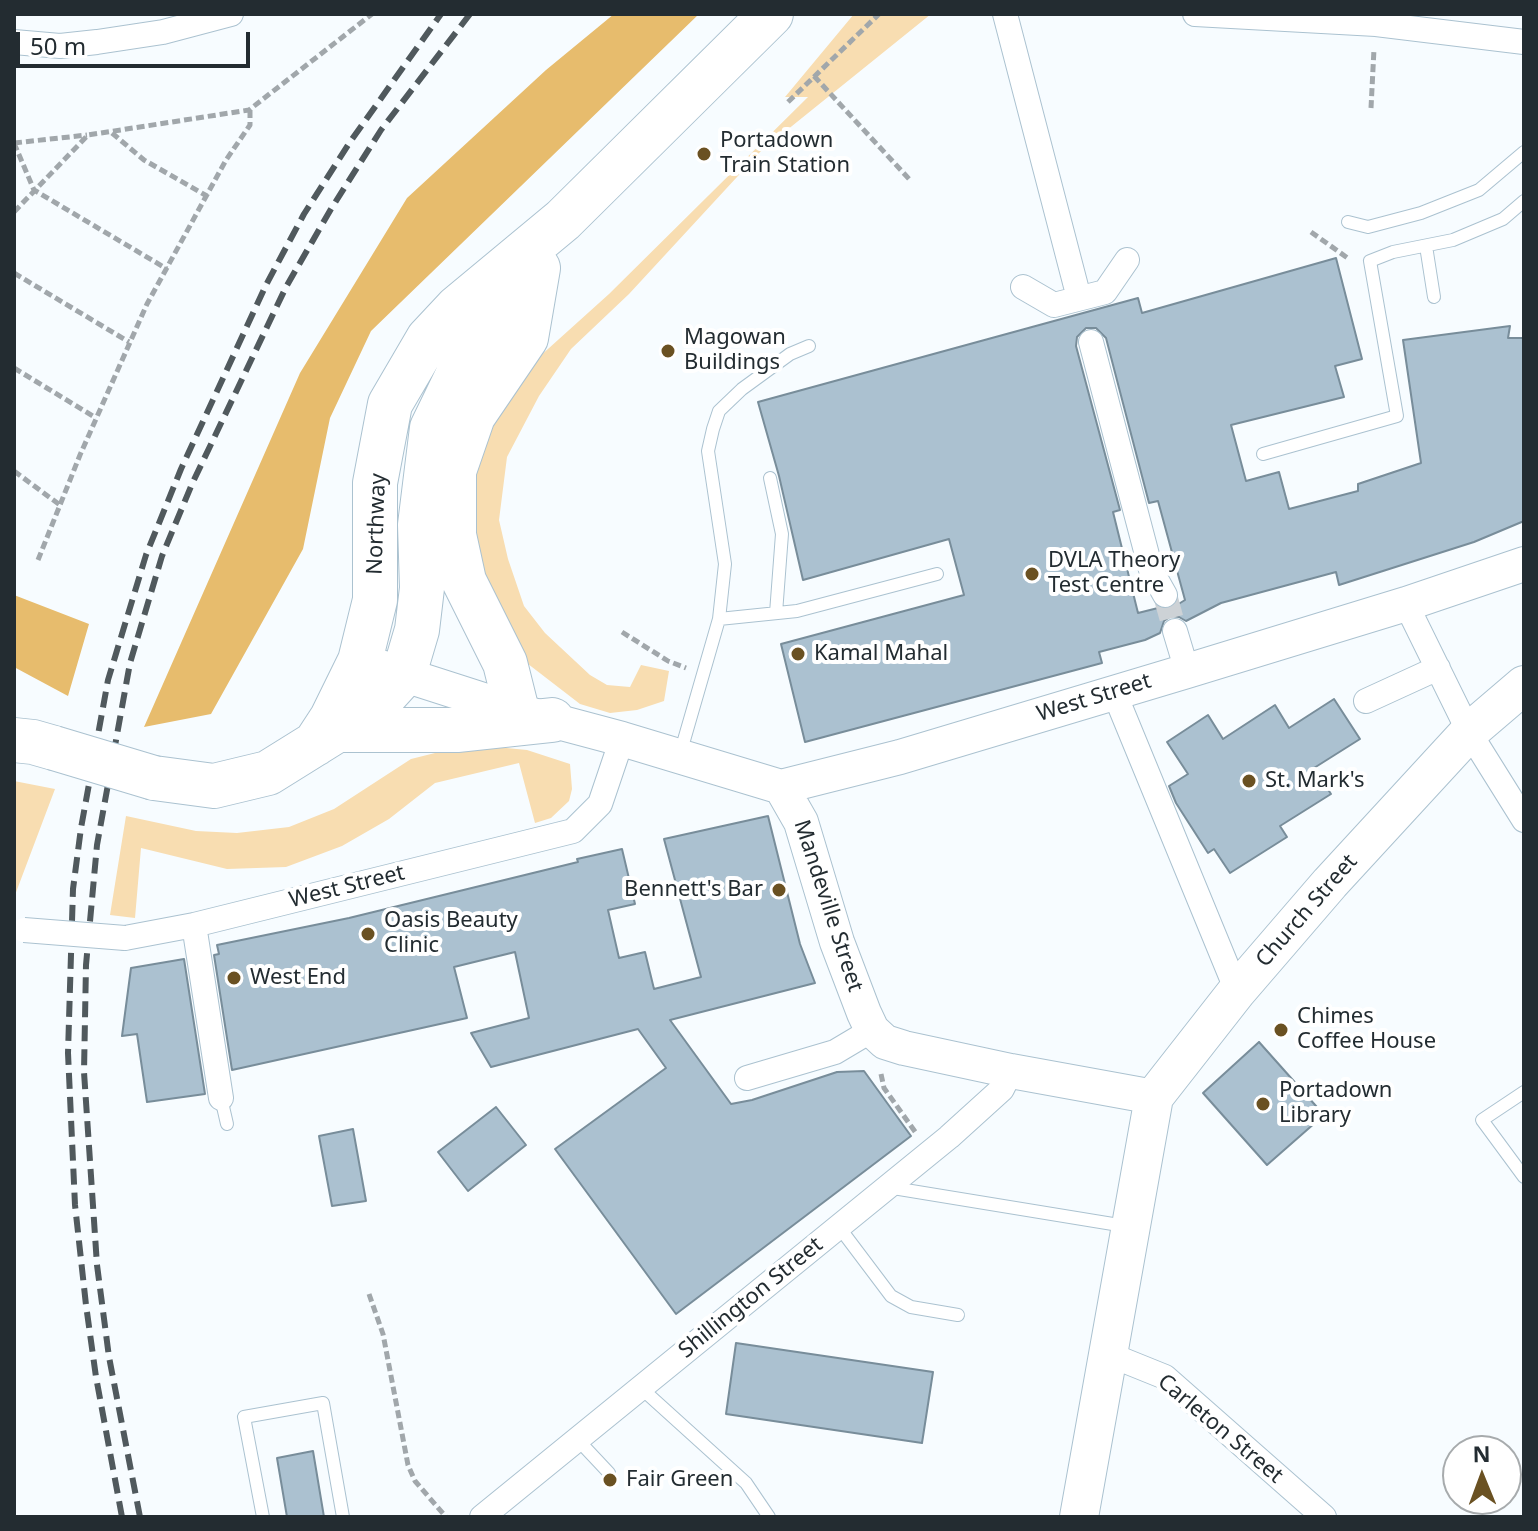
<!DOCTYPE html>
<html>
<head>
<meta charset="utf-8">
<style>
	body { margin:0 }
	#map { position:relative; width:1538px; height:1531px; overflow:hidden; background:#f7fcff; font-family:"Noto Sans",sans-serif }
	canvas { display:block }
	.frame { position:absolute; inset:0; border:16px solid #232c31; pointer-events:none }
	.north { position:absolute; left:1442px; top:1435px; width:80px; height:80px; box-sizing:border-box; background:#fff; border:2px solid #a7abad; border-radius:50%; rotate:359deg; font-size:22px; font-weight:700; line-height:32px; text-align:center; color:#232c31 }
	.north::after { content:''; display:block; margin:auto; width:28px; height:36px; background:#6a5122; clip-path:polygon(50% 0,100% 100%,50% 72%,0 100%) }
	.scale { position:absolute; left:16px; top:32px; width:234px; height:36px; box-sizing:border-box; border:4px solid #232c31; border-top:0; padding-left:10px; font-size:24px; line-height:28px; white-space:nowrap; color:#232c31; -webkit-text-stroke:6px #fff; paint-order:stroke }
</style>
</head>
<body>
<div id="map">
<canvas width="1538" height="1531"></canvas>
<div class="frame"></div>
<div class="north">N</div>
<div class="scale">50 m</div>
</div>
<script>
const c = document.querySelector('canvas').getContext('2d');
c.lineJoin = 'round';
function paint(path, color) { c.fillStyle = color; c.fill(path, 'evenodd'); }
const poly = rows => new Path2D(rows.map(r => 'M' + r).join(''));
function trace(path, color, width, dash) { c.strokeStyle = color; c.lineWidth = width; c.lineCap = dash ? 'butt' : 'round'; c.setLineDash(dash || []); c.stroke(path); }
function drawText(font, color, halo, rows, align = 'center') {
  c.font = font + ' "Noto Sans",sans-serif'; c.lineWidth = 8; c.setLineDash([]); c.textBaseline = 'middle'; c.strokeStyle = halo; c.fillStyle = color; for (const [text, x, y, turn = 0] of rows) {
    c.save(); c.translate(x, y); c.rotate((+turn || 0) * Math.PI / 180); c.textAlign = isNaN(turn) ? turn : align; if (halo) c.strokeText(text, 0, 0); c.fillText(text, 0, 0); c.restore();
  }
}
paint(poly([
	[854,14,931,14,761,151,629,294,571,349,539,396,507,457,499,520,508,559,524,606,545,633,590,675,607,685,630,687,641,665,669,671,664,701,637,710,610,713,580,704,519,657,479,595,466,463,518,376,609,294,808,97,785,97],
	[486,746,527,750,570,764,572,789,569,801,551,818,535,823,519,763,435,783,389,819,342,846,286,867,227,869,141,848,135,918,110,915,126,816,196,831,237,833,289,827,334,809,411,759,451,749],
	[14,781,55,789,15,895,14,895]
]), '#f8ddb1');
paint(poly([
	[614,14,699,14,371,331,330,418,303,549,211,714,144,727,300,373,407,198,546,70],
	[14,595,89,624,68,696,14,667]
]), '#e7bc6d');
const building = poly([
	[1336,258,1362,359,1335,366,1344,397,1231,425,1246,481,1279,472,1289,509,1358,491,1358,484,1421,463,1403,340,1510,326,1508,338,1524,338,1524,521,1474,542,1339,585,1336,572,1221,603,1186,621,1179,617,1171,616,1164,621,1160,633,1145,640,1099,652,1102,663,805,742,781,644,964,595,949,539,803,580,779,476,758,402,1138,298,1142,313,1336,258],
	[1086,328,1096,328,1106,338,1149,503,1158,501,1185,600,1172,608,1158,608,1138,613,1113,512,1120,510,1076,346,1077,337,1086,328],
	[1334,699,1360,739,1314,768,1331,794,1280,826,1287,837,1230,873,1214,849,1208,853,1176,803,1169,786,1188,774,1167,742,1208,715,1223,739,1275,705,1289,728,1334,699],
	[768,816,800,944,815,983,670,1020,731,1104,752,1100,837,1072,864,1071,911,1136,676,1314,555,1149,666,1068,638,1029,491,1067,471,1033,529,1018,515,952,454,967,467,1018,232,1070,214,955,219,954,217,945,349,918,578,862,577,859,622,849,635,904,608,910,619,958,645,952,654,989,701,977,664,839,768,816],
	[184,959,205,1094,147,1102,137,1034,122,1036,131,968,184,959],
	[1259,1042,1324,1115,1267,1165,1203,1093,1259,1042],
	[496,1107,526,1145,468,1191,438,1152,496,1107],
	[353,1129,366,1201,332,1206,319,1136,353,1129],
	[736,1343,933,1372,922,1443,726,1414,736,1343],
	[313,1451,324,1517,287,1517,277,1458,313,1451]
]);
paint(building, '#abc1d0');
trace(building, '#788d9a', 2);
trace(poly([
	[1165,595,1175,631]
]), '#cdd2d6', 24, [24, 12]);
const lane = poly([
	[1348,222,1368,227,1421,213,1479,190,1524,152],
	[1426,246,1434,297],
	[1263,454,1397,416,1370,261,1393,252,1453,240,1503,219,1524,201],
	[770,478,782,534,776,613],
	[719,619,797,611,937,574],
	[680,754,719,619,725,564,708,451,713,429,719,411,742,389,790,354,809,346],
	[1524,1092,1482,1120,1524,1177],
	[221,1098,227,1124],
	[887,1187,1125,1226],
	[839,1227,891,1296,911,1307,958,1315],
	[641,1388,746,1483,769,1517],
	[578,1440,609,1473],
	[263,1517,244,1417,323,1403,343,1517]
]);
const street = poly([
	[1005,14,1079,298],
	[1195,14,1376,24,1524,42],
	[14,42,60,46,97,42,163,32,231,14],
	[1023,287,1054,305,1105,292,1127,260],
	[1091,342,1151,570,1165,595],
	[1406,604,1469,732,1524,820],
	[1175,631,1187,671],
	[1114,692,1237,991],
	[1366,701,1438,668],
	[194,925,221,1098],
	[125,938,194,925,573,831,600,804,622,739],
	[747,1078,835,1052,872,1030],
	[1108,1354,1165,1377,1324,1517],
	[482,1517,949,1137,1002,1089,1011,1071]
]);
const secondary = poly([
	[380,667,517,711,622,739,781,787,801,822,837,942,864,1013,872,1030,885,1042,904,1048,1011,1071,1154,1097],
	[781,787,900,757,1187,671,1406,604,1524,564]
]);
const primary = poly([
	[1079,1517,1154,1097,1237,991,1330,883,1469,732,1524,685]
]);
const highway = poly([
	[517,711,505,663,464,581,454,535,454,471,473,416,526,338,538,268],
	[339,730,459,730,552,720],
	[14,740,33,742,54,748],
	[315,744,332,718,360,661,375,600,375,483,390,404,428,339,457,308,563,220,771,14],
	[154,778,214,786,268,773,374,707,404,674,417,630,422,588,420,525,432,428,462,366,533,265]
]);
trace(lane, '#abc2d0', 14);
trace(street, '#abc2d0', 26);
trace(secondary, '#abc2d0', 36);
trace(primary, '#abc2d0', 40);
trace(highway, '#abc2d0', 46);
trace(poly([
	[814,76,910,180],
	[788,102,879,14],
	[1371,108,1374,49],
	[112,133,144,160,207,196],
	[14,143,34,190,167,269],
	[14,143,87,135],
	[14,212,88,135,249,110,372,14],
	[1311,232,1349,259],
	[14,273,129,342],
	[14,368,96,418],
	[14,471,60,505],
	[38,560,80,455,147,304,226,160,250,125,250,108],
	[622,632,668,661,686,668],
	[881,1074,884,1088,916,1133],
	[369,1294,383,1334,408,1465,415,1481,446,1517]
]), '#a1a7ab', 5, [8, 4]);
trace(lane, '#fff', 12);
trace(street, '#fff', 24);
trace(secondary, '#fff', 34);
trace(primary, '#fff', 38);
trace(highway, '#fff', 44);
trace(poly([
	[122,1517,96,1377,86,1305,75,1205,68,1053,73,889,81,828,108,680,146,555,181,469,266,285,304,214,350,142,441,14],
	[140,1517,109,1357,97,1265,84,1072,86,965,97,845,130,663,162,556,192,484,286,287,331,209,381,130,470,14]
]), '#50595d', 6, [16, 8]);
const streetBridge = poly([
	[24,930,125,938]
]);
const highwayBridge = poly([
	[54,748,154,778]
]);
trace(streetBridge, '#abc2d0', 26, []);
trace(highwayBridge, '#abc2d0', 46, []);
trace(streetBridge, '#fff', 24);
trace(highwayBridge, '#fff', 44);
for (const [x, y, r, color] of [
	[704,154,8,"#6a5122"],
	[668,351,8,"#6a5122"],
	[1032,574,8,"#6a5122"],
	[798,654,8,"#6a5122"],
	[1249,781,8,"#6a5122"],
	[779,890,8,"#6a5122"],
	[368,934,8,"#6a5122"],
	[234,978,8,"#6a5122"],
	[1281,1030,8,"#6a5122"],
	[1263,1104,8,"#6a5122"],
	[610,1480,8,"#6a5122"]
]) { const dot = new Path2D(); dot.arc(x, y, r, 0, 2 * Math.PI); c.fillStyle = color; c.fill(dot); trace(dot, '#fff', 3); }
drawText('22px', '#232c31', '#fff', [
	["Portadown",720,141],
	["Train Station",720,166],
	["Magowan",684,338],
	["Buildings",684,363],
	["DVLA Theory",1048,561],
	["Test Centre",1048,586],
	["Kamal Mahal",814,654],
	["St. Mark's",1265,781],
	["Bennett's Bar",763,890,"right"],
	["Oasis Beauty",384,921],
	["Clinic",384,946],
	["West End",250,978],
	["Chimes",1297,1017],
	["Coffee House",1297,1042],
	["Portadown",1279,1091],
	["Library",1279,1116],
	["Fair Green",626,1480]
], 'left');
drawText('22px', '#232c31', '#fff', [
	["Northway",377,524,-88],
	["West Street",1094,698,-17],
	["West Street",347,887,-14],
	["Mandeville Street",828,906,72],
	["Church Street",1307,911,-49],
	["Shillington Street",751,1298,-39],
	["Carleton Street",1220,1429,40]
]);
</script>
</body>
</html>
